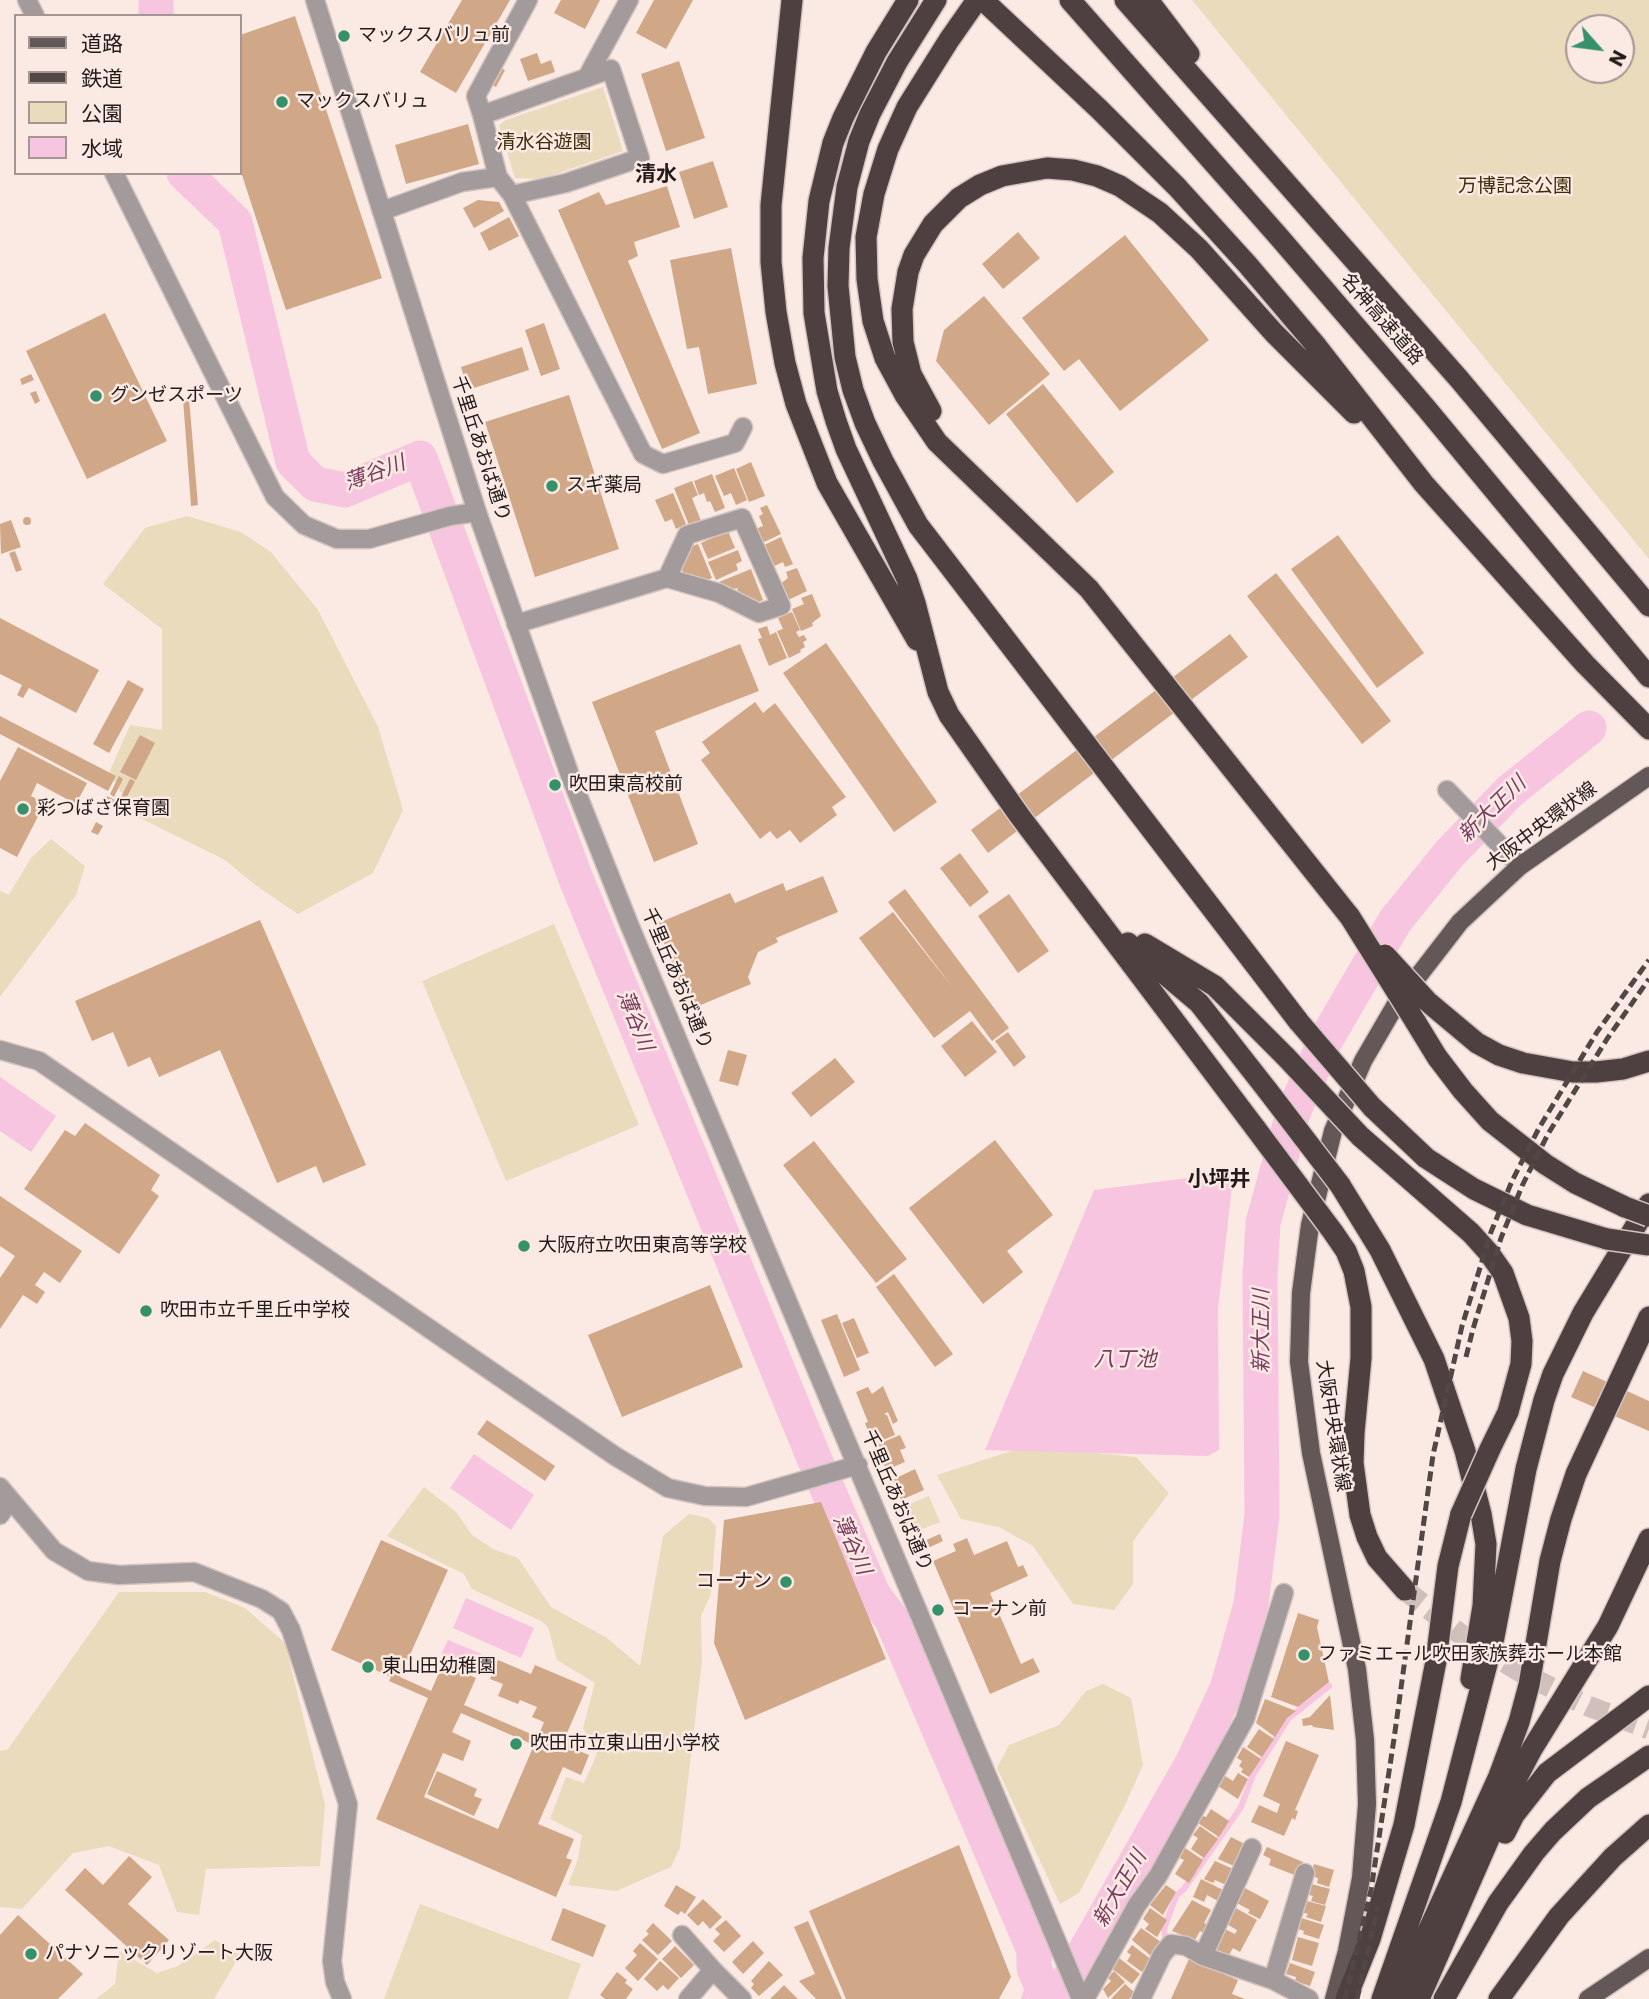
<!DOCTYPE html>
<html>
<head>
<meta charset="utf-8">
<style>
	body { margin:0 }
	#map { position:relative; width:1649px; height:1999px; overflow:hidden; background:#fbe9e4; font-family:Poppins,"Noto Sans JP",sans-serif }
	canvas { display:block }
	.legend { position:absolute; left:14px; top:14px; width:228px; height:161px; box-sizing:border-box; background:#fbe9e4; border:2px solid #a49793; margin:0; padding:9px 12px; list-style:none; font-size:21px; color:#221b1a }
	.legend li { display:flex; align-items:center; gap:14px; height:35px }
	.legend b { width:35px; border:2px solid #a49793 }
	.north { position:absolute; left:1565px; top:14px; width:70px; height:70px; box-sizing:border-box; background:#fbe9e4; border:2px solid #a49793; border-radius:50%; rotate:118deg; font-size:19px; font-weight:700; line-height:28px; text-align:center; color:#221b1a }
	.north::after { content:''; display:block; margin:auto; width:24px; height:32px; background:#349169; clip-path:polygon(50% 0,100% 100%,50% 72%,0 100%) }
</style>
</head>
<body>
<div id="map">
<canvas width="1649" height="1999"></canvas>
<ul class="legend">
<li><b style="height:9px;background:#645758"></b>道路</li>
<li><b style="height:9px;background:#514846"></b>鉄道</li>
<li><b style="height:19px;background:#e9dbbc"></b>公園</li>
<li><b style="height:19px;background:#f7c5df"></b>水域</li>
</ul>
<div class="north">N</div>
</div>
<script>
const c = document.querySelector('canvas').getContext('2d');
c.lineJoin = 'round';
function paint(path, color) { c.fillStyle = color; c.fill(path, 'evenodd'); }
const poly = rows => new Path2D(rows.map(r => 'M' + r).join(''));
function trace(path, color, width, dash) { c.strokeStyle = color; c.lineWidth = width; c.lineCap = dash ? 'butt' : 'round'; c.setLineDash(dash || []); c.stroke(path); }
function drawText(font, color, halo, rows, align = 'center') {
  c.font = font + ' Poppins,"Noto Sans JP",sans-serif'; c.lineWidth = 5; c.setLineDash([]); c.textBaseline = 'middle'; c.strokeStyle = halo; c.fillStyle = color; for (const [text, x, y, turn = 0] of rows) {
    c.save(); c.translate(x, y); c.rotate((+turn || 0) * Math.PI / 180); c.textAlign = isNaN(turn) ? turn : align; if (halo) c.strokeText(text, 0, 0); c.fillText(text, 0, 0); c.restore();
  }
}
paint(poly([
	[1192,0,1649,0,1649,559],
	[1579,28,1621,28,1621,70,1579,70],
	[603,87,623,151,541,179,515,178,499,125,506,120],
	[187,516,241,532,271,552,318,610,378,727,403,810,373,873,298,914,254,884,225,860,136,816,109,773,130,725,162,730,162,629,103,584,145,528],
	[51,839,85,866,76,895,0,997,0,891,9,895,31,858],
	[554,924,639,1125,506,1181,422,981],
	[1027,1446,1136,1457,1169,1493,1133,1541,1133,1584,1114,1610,1073,1604,1033,1546,999,1527,961,1519,937,1475],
	[424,1487,456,1512,472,1535,493,1549,518,1558,551,1607,607,1638,640,1666,663,1536,689,1514,708,1518,716,1526,711,1594,701,1616,702,1661,680,1848,671,1867,616,1891,568,1885,578,1859,582,1835,550,1819,566,1777,584,1783,597,1754,583,1728,595,1683,557,1660,548,1627,541,1621,472,1589,464,1574,387,1536],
	[929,1496,940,1522,910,1534,900,1508],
	[119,1592,205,1592,245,1608,285,1643,325,1805,320,1866,206,1869,199,1915,177,1912,159,1865,109,1846,73,1853,22,1909,0,1907,0,1751,8,1749],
	[1103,1684,1131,1698,1143,1765,1125,1805,1079,1893,1060,1904,997,1768,1009,1745,1059,1725,1086,1691],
	[420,1904,581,1964,568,1999,384,1999],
	[215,1940,240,1955,214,1999,96,1999,115,1984,119,1951,157,1973,178,1966]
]), '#e9dbbc');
paint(poly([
	[0,1077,56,1116,31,1152,0,1131],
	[1227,1173,1233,1178,1218,1309,1219,1450,1208,1456,985,1450,1094,1190],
	[474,1454,534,1495,511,1530,450,1488],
	[466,1598,534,1628,521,1658,453,1628],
	[448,1640,482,1654,475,1670,441,1655]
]), '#f7c5df');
trace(poly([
	[1165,1937,1164,1929,1176,1896,1184,1889,1241,1807,1253,1775,1288,1719,1329,1686],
	[1024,1999,1034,1968]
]), '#f7c5df', 6);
trace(poly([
	[156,16,156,0],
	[184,173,235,222,293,462,315,484,345,490,420,458,576,879,814,1458,873,1594,892,1620,1034,1950,1034,1968,1047,1999],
	[1058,1999,1193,1762,1227,1689,1251,1604,1262,1515,1260,1277,1263,1223,1293,1113,1325,1041,1395,921,1450,853,1510,791,1589,728]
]), '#f7c5df', 35);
paint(poly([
	[462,0,510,0,456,93,420,72],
	[561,0,600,0,585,29,554,13],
	[654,0,693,0,666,49,636,33],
	[295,16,382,278,286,310,240,169,240,35],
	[537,53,541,64,551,60,555,72,528,81,520,59],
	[679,61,705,138,666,151,641,74],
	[499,67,505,70,496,87,490,84],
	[468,124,479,164,406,184,395,145],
	[713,161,728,207,694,219,679,172],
	[667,186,680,227,634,242,638,256,628,261,700,433,662,449,558,210,599,192,606,205],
	[478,200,499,202,504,211,474,228,463,208],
	[509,217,519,236,489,251,480,233],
	[1018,232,1040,258,1003,289,982,264],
	[1125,235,1209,340,1120,411,1079,359,1064,371,1022,318],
	[731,248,757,384,708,394,699,347,687,349,670,260],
	[984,296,1050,374,989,425,936,361,944,330],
	[105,313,167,441,87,479,26,351],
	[544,323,560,369,541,376,525,330],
	[522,347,529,370,468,390,461,367],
	[31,374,34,380,22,385,20,379],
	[1043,384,1114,472,1077,503,1006,414],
	[36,391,40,401,35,404,30,393],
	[569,395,619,549,535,577,485,422],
	[189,398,198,505,191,506,183,399],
	[751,462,765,496,749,502,736,469],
	[734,468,747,500,736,505,731,493,724,496,715,476],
	[712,474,725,508,715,512,710,501,707,502,704,493,699,495,694,481],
	[692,481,698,495,692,498,701,521,689,525,674,488],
	[673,493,686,524,676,529,672,519,665,522,655,500],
	[767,505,781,534,760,544,753,530,763,526,759,516,763,514,760,508],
	'23 521a4 4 0 1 1 8 0a4 4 0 1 1-8 0Z',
	[11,520,21,547,1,554,0,524],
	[728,531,735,548,708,559,701,543],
	[1338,535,1424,653,1377,688,1291,569],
	[781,537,793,564,785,567,783,562,772,567,762,546],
	[698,544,712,578,701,583,695,581,692,574,685,577,680,565,685,563,682,557,690,554,687,548],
	[738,550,742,561,736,564,738,570,716,580,708,562],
	[15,551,22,570,16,572,9,553],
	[797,568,807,591,786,601,779,585,788,578,786,572],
	[751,569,763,600,752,604,749,596,745,598,740,596,737,588,728,590,721,587,719,582],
	[1276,573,1391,721,1362,744,1247,596],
	[812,594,821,616,812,623,813,626,801,631,792,609,804,604,801,598],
	[792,612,800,630,796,632,799,637,804,635,807,640,803,642,805,647,800,650,801,652,789,658,777,631,783,629,778,618],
	[0,618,99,670,76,713,29,688,23,698,17,695,22,685,0,674],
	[767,626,770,635,776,632,787,658,769,666,758,639,762,638,758,629],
	[1230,634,1248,657,988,853,971,830],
	[826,643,937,802,894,832,783,673],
	[740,644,759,691,655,731,698,844,654,862,592,702],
	[128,680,144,689,109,753,93,744],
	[755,702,763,713,775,703,846,797,832,807,837,815,800,843,790,830,777,839,770,831,760,839,701,760,710,753,702,742],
	[0,716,116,776,108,791,0,734],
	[140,735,155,743,136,780,120,772],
	[18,747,87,783,76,804,37,783,31,796,45,803,17,857,0,848,0,781],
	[119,776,123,779,114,797,110,794],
	[130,779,135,781,125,801,120,799],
	[107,796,117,801,114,807,104,801],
	[96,822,103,826,98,835,91,832],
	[960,853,989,892,970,907,940,868],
	[823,876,838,912,776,938,778,942,758,952,748,977,751,984,691,1009,656,924,730,893,735,903,783,883,786,891],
	[905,889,1009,1028,992,1041,970,1011,934,1038,859,938,893,912,953,988,888,902],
	[1009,894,1049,951,1018,973,978,916],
	[260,920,366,1165,323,1183,316,1166,277,1183,220,1050,159,1077,150,1057,128,1067,113,1032,92,1041,75,1001],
	[972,1021,997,1052,965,1077,941,1046],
	[1008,1032,1026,1057,1014,1067,995,1041],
	[728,1050,747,1055,738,1086,719,1081],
	[835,1058,855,1082,811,1117,791,1093],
	[85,1123,160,1175,151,1190,159,1196,119,1254,24,1189,65,1130,75,1136],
	[995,1140,1053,1215,1007,1251,1023,1272,983,1304,909,1208],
	[814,1141,907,1259,876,1283,783,1165],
	[0,1196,82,1251,60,1283,44,1272,35,1285,45,1292,37,1304,23,1295,0,1329,0,1278,15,1256,0,1246],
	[894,1274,953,1354,935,1367,876,1287],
	[710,1285,743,1367,622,1417,588,1335],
	[837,1314,860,1370,844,1377,821,1320],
	[854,1318,869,1353,857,1358,842,1323],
	[1583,1371,1649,1401,1649,1431,1571,1397],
	[883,1386,898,1421,893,1424,888,1412,884,1414,887,1415,895,1435,873,1444,865,1423,868,1422,856,1392,868,1387,872,1394],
	[487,1420,555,1466,545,1481,477,1434],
	[900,1435,906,1448,900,1450,905,1462,886,1470,876,1445],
	[915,1469,924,1490,901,1500,892,1480],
	[821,1502,886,1659,745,1720,714,1643,724,1520],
	[940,1534,943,1541,928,1548,924,1541],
	[967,1538,974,1555,1007,1541,1018,1567,1023,1565,1028,1576,990,1593,1021,1664,1033,1658,1040,1672,990,1694,933,1561,956,1551,953,1544],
	[381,1540,448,1570,400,1677,431,1691,443,1664,476,1678,464,1705,538,1737,544,1722,532,1717,537,1707,520,1700,518,1704,498,1696,503,1684,490,1679,498,1660,531,1674,535,1665,587,1687,567,1733,577,1738,572,1748,589,1755,581,1775,563,1767,538,1824,574,1839,566,1858,572,1860,556,1897,376,1819,428,1698,389,1681,391,1677,331,1650],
	[461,1713,534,1745,498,1829,424,1797,443,1753,463,1761,471,1741,452,1732],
	[1298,1613,1319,1620,1317,1627,1329,1682,1298,1707,1271,1697],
	[1330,1695,1334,1730,1313,1727,1312,1725,1303,1726,1302,1719,1310,1717],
	[1265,1699,1296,1711,1287,1718,1275,1737,1256,1723],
	[1259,1729,1274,1739,1262,1757,1247,1747],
	[1286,1741,1319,1755,1295,1810,1298,1811,1295,1820,1292,1818,1284,1836,1251,1822,1259,1805,1277,1813,1280,1804,1263,1796],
	[1243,1747,1261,1759,1249,1777,1241,1772,1243,1769,1239,1766,1242,1761,1237,1758],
	[437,1771,477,1789,474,1796,482,1799,474,1816,427,1794],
	[1238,1773,1248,1779,1238,1799,1218,1786,1225,1776,1233,1781],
	[1211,1809,1229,1821,1219,1837,1198,1823,1203,1816,1206,1817],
	[1200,1826,1218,1839,1204,1858,1191,1849,1198,1838,1193,1835],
	[1231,1837,1245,1844,1234,1866,1218,1859],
	[959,1845,1011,1977,999,1999,846,1999,809,1911],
	[1267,1847,1303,1862,1297,1876,1269,1865,1271,1859,1263,1855],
	[1185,1848,1203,1860,1189,1883,1175,1874,1184,1860,1178,1857],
	[129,1856,152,1877,128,1904,169,1940,147,1965,65,1890,85,1868,103,1885],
	[1215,1861,1233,1869,1226,1885,1215,1880,1213,1883,1204,1879],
	[1314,1864,1334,1870,1329,1887,1317,1883,1318,1878,1311,1876],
	[1201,1879,1223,1890,1218,1901,1207,1895,1204,1902,1193,1897],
	[1308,1883,1330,1889,1325,1905,1311,1901,1313,1896,1305,1894],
	[676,1885,696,1897,685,1914,681,1911,678,1915,664,1906],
	[1166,1885,1176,1892,1163,1915,1150,1905],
	[1243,1887,1269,1901,1260,1919,1248,1913,1250,1910,1235,1902],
	[703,1899,722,1917,710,1929,703,1921,698,1926,687,1915],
	[1192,1900,1211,1910,1204,1923,1207,1924,1203,1933,1200,1931,1195,1940,1172,1931],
	[1303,1900,1326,1906,1321,1922,1306,1917,1308,1914,1300,1912],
	[1234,1907,1257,1920,1240,1952,1233,1948,1228,1957,1212,1949,1223,1928,1235,1934,1237,1930,1225,1923],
	[563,1908,606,1925,593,1957,551,1940],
	[1150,1908,1167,1920,1157,1937,1145,1929,1149,1924,1143,1919],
	[18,1915,83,1974,58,1999,0,1999,0,1935],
	[1298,1917,1324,1925,1319,1939,1303,1934,1304,1931,1295,1928],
	[726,1920,741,1936,724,1952,713,1941,720,1934,715,1929],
	[808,1921,842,1999,816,1999,799,1981,815,1974,794,1927],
	[653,1923,672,1941,658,1955,642,1940,649,1934,646,1931],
	[1141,1928,1161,1942,1151,1956,1132,1940],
	[1298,1937,1319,1943,1312,1966,1292,1960],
	[753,1941,764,1953,743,1974,732,1962],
	[640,1943,658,1959,638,1981,625,1968,637,1955,633,1951],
	[1132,1945,1152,1960,1142,1972,1127,1961,1131,1955,1127,1952],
	[675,1946,694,1965,681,1978,662,1959],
	[1119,1958,1140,1974,1132,1984,1111,1968],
	[1189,1959,1238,1980,1232,1994,1245,1999,1171,1999],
	[660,1961,679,1978,668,1990,663,1985,657,1991,644,1979],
	[769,1961,783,1975,759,1996,751,1988,754,1984,751,1981],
	[1290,1963,1315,1972,1310,1986,1295,1981,1296,1977,1286,1974],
	[1114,1971,1125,1982,1108,1998,1103,1989,1111,1981,1108,1978],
	[617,1972,627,1980,625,1983,633,1989,626,1999,605,1999,600,1995],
	[1125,1984,1135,1993,1129,1999,1111,1999],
	[784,1985,798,1999,770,1999]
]), '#d0a887');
trace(poly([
	[1405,1590,1464,1637,1524,1674,1588,1706,1649,1729]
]), '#d0c0bc', 21, [21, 10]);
const minor = poly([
	[27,0,35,16],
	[587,77,629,0],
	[482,115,476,96,528,0],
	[114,173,275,497,304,525,337,539,369,539,450,516,477,512],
	[512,195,643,454,663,464,735,443,743,427],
	[382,211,462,182,498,177,512,195,566,183,640,158,611,69,482,115,498,177],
	[516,624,667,578,719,593,759,613,781,606,742,518,687,535,667,578],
	[0,1515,10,1500],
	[682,1935,713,1970],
	[1203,1956,1252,1848],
	[1273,1980,1305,1873],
	[688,1999,713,1970,742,1999],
	[1085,1999,1137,1905,1158,1876,1245,1719,1284,1593],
	[1141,1999,1162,1955,1171,1944,1186,1946,1203,1956,1273,1980,1309,1999]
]);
const tertiary = poly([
	[315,0,477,512,571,778,629,924,1081,1999],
	[1447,790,1520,866],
	[0,1050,39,1061,615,1456,668,1488,705,1496,746,1497,858,1465],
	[0,1487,54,1551,88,1571,119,1575,194,1572,262,1599,281,1611,291,1630,348,1804,332,1961,335,1982,342,1999]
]);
const primary = poly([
	[1334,1999,1347,1951,1361,1878,1367,1804,1365,1740,1357,1669,1311,1453,1299,1362,1301,1293,1310,1225,1333,1131,1363,1061,1395,1006,1460,922,1520,866,1649,776],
	[1588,1999,1649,1958]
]);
const motorway = poly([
	[792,0,771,205,771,262,776,312,785,363,796,404,827,483,917,640],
	[908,0,876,52,843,118,833,143,819,201,813,258,814,313,827,391,836,421,846,449,907,579,915,603,938,692,949,715,1019,815,1256,1129],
	[936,0,897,62,870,114,859,141,847,187,839,248,838,286,845,357,853,390,865,423,883,461,918,525,1299,1022],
	[977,0,949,40,907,107,888,149,874,194,866,237,867,279,873,321,885,358,905,395,937,442,1089,589,1350,917],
	[983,0,1099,109,1177,187,1247,264,1314,343,1424,484,1585,664,1649,729],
	[1070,0,1279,237,1426,408,1649,677],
	[1125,0,1459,379,1649,606],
	[1148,0,1189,54],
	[931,411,911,374,903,342,902,309,908,272,914,255,933,224,959,198,980,185,1002,176,1047,168,1073,170,1097,176,1120,186,1160,213,1199,249,1274,333,1354,413],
	[1128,943,1199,1003,1268,1091],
	[1145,944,1215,986,1286,1057],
	[1428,1002,1477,1043,1499,1055,1523,1063,1573,1072,1596,1072,1623,1069,1649,1061],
	[1415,1021,1437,1057,1463,1091,1490,1121,1545,1164,1575,1183,1625,1207],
	[1372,1107,1426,1158,1474,1189,1527,1215,1607,1239],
	[1360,1136,1471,1233,1489,1253,1503,1273,1519,1318,1522,1341,1521,1364,1508,1412,1490,1449],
	[1340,1185,1380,1250,1434,1359,1465,1451,1481,1514,1486,1544,1483,1606,1471,1679],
	[1333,1232,1346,1251,1354,1271,1361,1307,1361,1358,1354,1433,1353,1463,1360,1515,1367,1537,1377,1558,1405,1590],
	[1505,1833,1514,1815,1547,1773,1649,1696],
	[1346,1999,1370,1939,1404,1825,1436,1661,1448,1566,1461,1514],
	[1382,1999,1451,1802,1494,1637,1526,1469,1544,1400,1553,1374,1583,1313,1649,1204],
	[1397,1999,1499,1776,1519,1722,1529,1685,1550,1561,1561,1519,1576,1474,1649,1317],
	[1419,1999,1509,1793,1532,1749,1608,1626,1649,1539],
	[1444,1999,1498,1903,1534,1853,1553,1831,1588,1798,1649,1756],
	[1499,1999,1559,1916,1613,1857,1649,1825]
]);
trace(minor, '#d4c4c0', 21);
trace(tertiary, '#d4c4c0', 21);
trace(primary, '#d4c4c0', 21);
trace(motorway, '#d4c4c0', 24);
trace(minor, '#a29a9b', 18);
trace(tertiary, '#a29a9b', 18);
trace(primary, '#645758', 18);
trace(motorway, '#4e3f41', 21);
trace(poly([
	[1466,1357,1473,1329,1501,1238,1522,1186,1548,1134,1607,1039,1649,979],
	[1345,1999,1371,1890,1394,1739,1433,1455,1462,1326,1491,1232,1512,1181,1539,1128,1597,1032,1649,960],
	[1357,1999,1378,1906]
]), '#514846', 5, [10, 5]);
const motorwayBridge = poly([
	[1350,917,1415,1021],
	[1385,955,1428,1002],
	[1299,1022,1372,1107],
	[1286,1057,1360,1136],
	[1268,1091,1340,1185],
	[1256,1129,1333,1232],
	[1625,1207,1649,1216],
	[1607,1239,1649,1245],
	[1461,1514,1490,1449]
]);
trace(motorwayBridge, '#d4c4c0', 24, []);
trace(motorwayBridge, '#4e3f41', 21);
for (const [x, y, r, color] of [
	[344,36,7,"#349169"],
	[282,102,7,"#349169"],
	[96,396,7,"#349169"],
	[552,486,7,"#349169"],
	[555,785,7,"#349169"],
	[23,809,7,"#349169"],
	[524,1246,7,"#349169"],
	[146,1311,7,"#349169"],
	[786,1582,7,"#349169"],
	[938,1610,7,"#349169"],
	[1304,1655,7,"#349169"],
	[368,1667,7,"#349169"],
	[516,1744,7,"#349169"],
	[31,1954,7,"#349169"]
]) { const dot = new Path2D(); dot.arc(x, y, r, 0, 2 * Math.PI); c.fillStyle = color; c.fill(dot); trace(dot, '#fbe9e4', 2.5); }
drawText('19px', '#221b1a', '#fbe9e4', [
	["マックスバリュ前",358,36],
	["マックスバリュ",296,102],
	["グンゼスポーツ",110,396],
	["スギ薬局",566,486],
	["吹田東高校前",569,785],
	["彩つばさ保育園",37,809],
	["大阪府立吹田東高等学校",538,1246],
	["吹田市立千里丘中学校",160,1311],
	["コーナン",772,1582,"right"],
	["コーナン前",952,1610],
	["ファミエール吹田家族葬ホール本館",1318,1655],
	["東山田幼稚園",382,1667],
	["吹田市立東山田小学校",530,1744],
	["パナソニックリゾート大阪",45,1954]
], 'left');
drawText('19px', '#3c2c05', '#fbe9e4', [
	["清水谷遊園",544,143],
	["万博記念公園",1515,187]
]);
drawText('19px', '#221b1a', '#fbe9e4', [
	["名神高速道路",1381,320,49],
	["千里丘あおば通り",480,449,72],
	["大阪中央環状線",1542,827,-37],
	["千里丘あおば通り",676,979,67],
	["大阪中央環状線",1332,1426,81],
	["千里丘あおば通り",896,1501,67]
]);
drawText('bold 21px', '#221b1a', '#fbe9e4', [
	["清水",656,176],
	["小坪井",1219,1181]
]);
drawText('italic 21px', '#783c5f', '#fbe9e4', [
	["薄谷川",375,474,-20],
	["新大正川",1493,810,-44],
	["薄谷川",634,1021,68],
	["新大正川",1263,1331,-90],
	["八丁池",1125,1361],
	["薄谷川",851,1545,66],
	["新大正川",1121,1889,-60]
]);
</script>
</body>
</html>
